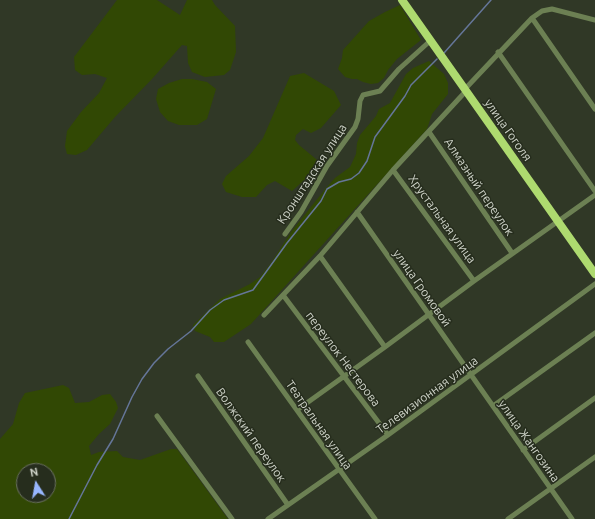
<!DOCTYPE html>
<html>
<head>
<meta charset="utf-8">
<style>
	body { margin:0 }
	#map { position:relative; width:595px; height:519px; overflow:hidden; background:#303826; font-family:Ubuntu,sans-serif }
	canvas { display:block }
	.north { position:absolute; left:16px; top:463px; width:40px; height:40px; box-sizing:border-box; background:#262d1d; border:1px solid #6a7062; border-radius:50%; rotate:349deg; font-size:11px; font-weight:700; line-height:16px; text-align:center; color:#cfd4c9 }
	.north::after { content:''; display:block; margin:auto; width:14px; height:18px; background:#97b6fd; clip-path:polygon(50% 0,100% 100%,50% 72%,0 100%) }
</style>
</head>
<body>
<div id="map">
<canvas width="595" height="519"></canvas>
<div class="north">N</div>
</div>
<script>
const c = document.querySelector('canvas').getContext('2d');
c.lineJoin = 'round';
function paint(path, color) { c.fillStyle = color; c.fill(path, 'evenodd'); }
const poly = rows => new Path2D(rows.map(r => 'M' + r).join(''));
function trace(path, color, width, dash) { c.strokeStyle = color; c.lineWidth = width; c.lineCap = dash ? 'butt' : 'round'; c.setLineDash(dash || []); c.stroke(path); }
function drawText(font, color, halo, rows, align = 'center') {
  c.font = font + ' Ubuntu,sans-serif'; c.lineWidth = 3; c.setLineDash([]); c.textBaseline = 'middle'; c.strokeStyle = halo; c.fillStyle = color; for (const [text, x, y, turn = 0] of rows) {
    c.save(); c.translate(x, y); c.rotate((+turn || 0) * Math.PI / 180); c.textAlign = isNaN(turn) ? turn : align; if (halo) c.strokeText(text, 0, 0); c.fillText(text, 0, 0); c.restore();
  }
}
paint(poly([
	[117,0,157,0,180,15,187,0,212,0,215,5,235,26,236,52,230,70,224,75,205,77,192,72,188,63,187,46,182,45,152,79,115,117,87,150,76,155,67,154,65,146,67,131,81,112,99,93,107,78,95,74,82,75,75,70,74,57],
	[400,5,421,40,397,59,388,70,384,78,378,83,371,84,363,82,357,79,352,79,345,77,338,69,342,58,343,50,369,21,385,12],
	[429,61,444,74,448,83,448,94,432,114,427,129,251,324,224,342,214,342,210,337,195,331,193,325,220,299,250,284,260,277,271,263,291,232,326,188,335,178,350,167,356,154,357,143,360,135,376,116,379,109,390,103,406,74,413,68],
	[304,73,334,91,341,105,321,128,311,133,303,129,296,135,295,140,299,145,322,164,292,191,275,181,267,185,256,197,242,197,226,192,222,184,226,176,249,156,263,138,290,76],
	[182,79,192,79,207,82,216,89,207,119,197,125,179,125,168,121,160,112,156,99,158,89,169,83],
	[63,385,69,388,75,403,89,402,102,395,110,394,116,402,118,408,110,424,99,434,89,446,91,455,99,452,117,451,123,457,140,460,171,449,177,449,228,519,0,519,0,439,13,424,19,403,25,393],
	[24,471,48,471,48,495,24,495]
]), '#314804');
trace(poly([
	[444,53,491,0],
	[69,519,97,465,113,439,132,397,142,379,154,363,168,349,191,331,210,310,224,300,253,290,287,243,321,201,327,189,339,182,351,179,359,173,367,161,375,137,405,96,411,85,437,59]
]), '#657699', 1.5);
trace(poly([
	[532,18,595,109],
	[498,52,595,191],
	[465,89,532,18,542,11,552,9,595,20],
	[429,132,512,253],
	[393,170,474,281],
	[357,212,572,519],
	[285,234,301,212,327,166,355,127,358,119,360,101,363,95,380,91,399,69,430,41],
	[320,256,385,347],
	[283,295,388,435],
	[264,315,320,256,393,170,466,91],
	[248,342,375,519],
	[198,376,288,505],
	[493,406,595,333],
	[297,410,385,347,474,281,595,195],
	[157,416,232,519],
	[523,450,595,398],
	[268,519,388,435,595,284],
	[508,519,595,457]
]), '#6c8053', 5);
trace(poly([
	[402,0,595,274]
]), '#aeda6f', 8);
drawText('12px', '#cfd4c9', '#262d1d', [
	["улица Гоголя",508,130,55],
	["Кронштадская улица",312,174,-57],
	["Алмазный переулок",479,187,56],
	["Хрустальная улица",442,219,54],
	["улица Громовой",422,288,55],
	["переулок Нестерова",343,359,53],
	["Телевизионная улица",427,395,-36],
	["Театральная улица",319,425,55],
	["Волжский переулок",251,435,55],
	["улица Жангозина",529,441,55]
]);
</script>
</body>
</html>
